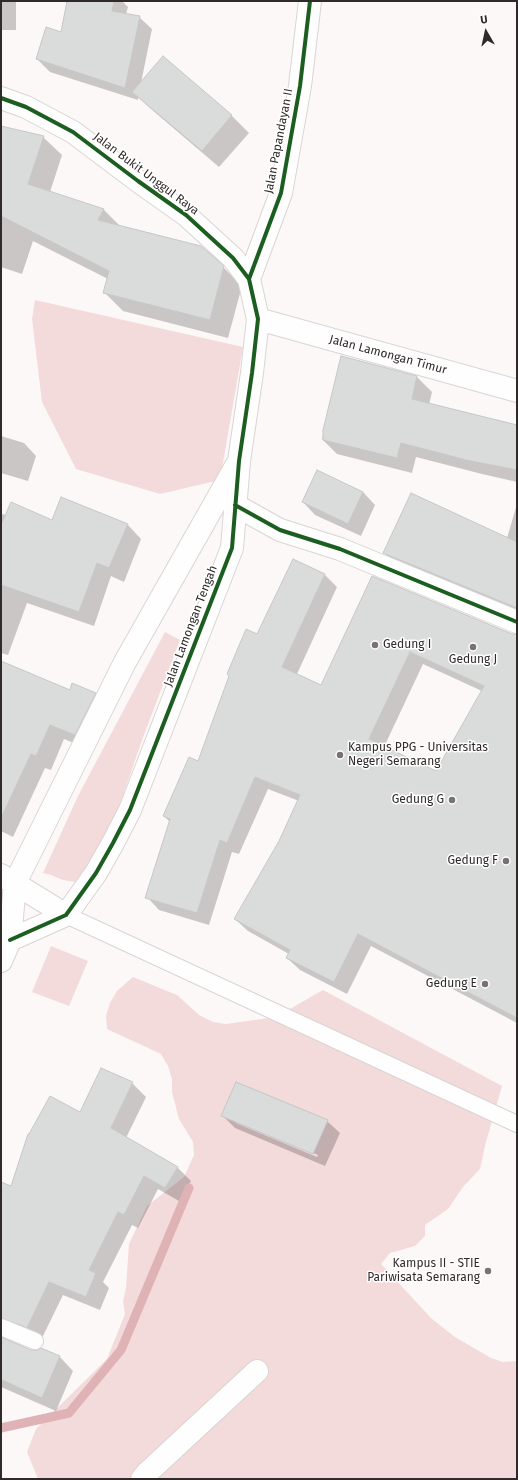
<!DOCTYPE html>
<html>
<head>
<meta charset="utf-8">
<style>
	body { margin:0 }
	#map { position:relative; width:518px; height:1480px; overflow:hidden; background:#fdf8f8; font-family:"Fira Sans",sans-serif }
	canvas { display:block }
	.frame { position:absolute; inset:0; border:2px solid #312a2a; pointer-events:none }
	.north { position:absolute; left:466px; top:12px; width:40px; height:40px; -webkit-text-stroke:3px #fff; paint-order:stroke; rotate:351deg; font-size:11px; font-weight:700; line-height:16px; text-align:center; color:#312a2a }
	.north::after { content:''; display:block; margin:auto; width:14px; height:18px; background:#312a2a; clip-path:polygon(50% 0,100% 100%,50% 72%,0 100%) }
</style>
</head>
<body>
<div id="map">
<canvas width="518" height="1480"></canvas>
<div class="frame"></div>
<div class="north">U</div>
</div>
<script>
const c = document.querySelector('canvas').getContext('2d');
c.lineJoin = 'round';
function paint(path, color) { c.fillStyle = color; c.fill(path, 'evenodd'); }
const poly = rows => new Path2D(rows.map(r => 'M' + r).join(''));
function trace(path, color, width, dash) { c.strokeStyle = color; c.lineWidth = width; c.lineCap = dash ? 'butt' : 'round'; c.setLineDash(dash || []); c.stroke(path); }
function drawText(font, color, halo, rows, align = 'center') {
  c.font = font + ' "Fira Sans",sans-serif'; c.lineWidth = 3; c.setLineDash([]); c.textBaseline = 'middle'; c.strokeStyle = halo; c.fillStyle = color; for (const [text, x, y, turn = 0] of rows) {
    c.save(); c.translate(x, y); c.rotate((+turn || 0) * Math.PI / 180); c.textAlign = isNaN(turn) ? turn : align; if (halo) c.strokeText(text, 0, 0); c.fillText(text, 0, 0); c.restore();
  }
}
paint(poly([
	[35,300,243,347,220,480,160,494,76,469,42,402,32,319],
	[165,632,180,640,142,740,106,845,97,864,76,882,63,880,51,875,43,873,78,796],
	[51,946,88,961,69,1006,32,992],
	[133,977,177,995,199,1015,213,1022,226,1024,276,1017,323,990,502,1086,486,1142,480,1169,463,1187,448,1209,425,1225,425,1236,415,1246,390,1253,381,1264,432,1319,455,1337,491,1358,503,1362,517,1361,517,1479,38,1479,27,1452,36,1429,107,1359,125,1314,123,1301,126,1288,129,1244,147,1206,184,1177,194,1155,193,1142,179,1119,172,1092,172,1079,168,1066,161,1054,107,1029,106,1016,110,1003,117,991]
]), '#f3dadb');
paint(poly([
	[1,1,16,1,16,30,1,30],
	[68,1,122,1,128,7,126,14,139,17,152,29,141,83,163,58,232,116,249,133,219,167,151,109,138,97,138,100,50,72,37,59,62,33],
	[1,130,43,137,62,155,50,192,103,209,120,226,223,267,242,286,228,338,123,311,105,293,108,279,33,241,22,274,1,267],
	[342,357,417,377,432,392,429,405,517,426,517,482,482,474,416,457,412,473,337,454,322,439],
	[1,436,24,443,36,456,28,481,1,473],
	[363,492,375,505,361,536,315,515,303,502],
	[517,504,517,615,397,565,384,553,507,538],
	[1,514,52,521,127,524,141,539,124,582,111,576,94,626,27,603,8,655,1,653],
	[325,575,337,587,297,674,322,686,373,577,512,635,517,635,517,1023,371,946,347,994,300,970,287,958,289,954,248,931,235,919,280,841,299,801,268,789,239,854,232,852,209,925,159,910,147,897,170,822,164,816,198,762,258,636],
	[423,664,482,691,436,772,384,747],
	[1,662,70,692,95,694,109,708,89,749,64,739,51,770,45,768,13,837,1,831],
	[132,1083,146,1097,126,1138,177,1167,191,1181,179,1201,158,1189,138,1228,132,1225,103,1282,109,1288,100,1310,63,1295,41,1340,6,1337,5,1340,31,1351,37,1351,41,1349,60,1357,73,1371,56,1411,1,1387,1,1184,11,1187,81,1114],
	[223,1116,327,1121,340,1133,325,1166,235,1128],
	[236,1121,318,1155,317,1157,236,1123]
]), '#0003');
trace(poly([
	[1,1428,69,1413,121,1350,189,1188]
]), '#dfb2b6', 9);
const building = poly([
	[67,1,114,1,112,11,140,16,125,88,36,59,46,27,61,32,67,1],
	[163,56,232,115,202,151,132,92,163,56],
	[1,126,44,136,28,184,104,209,98,220,201,246,224,266,210,320,103,293,109,271,1,216,1,126],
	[341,356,417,376,412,399,517,425,517,470,466,460,401,443,397,458,323,440,323,430,341,356],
	[317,470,363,492,348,524,302,502,317,470],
	[411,493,517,542,517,608,383,553,411,493],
	[61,497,128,524,109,568,97,563,79,612,1,585,1,525,11,502,52,520,61,497],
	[293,559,325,574,282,667,321,685,372,576,512,634,517,634,517,1018,358,934,334,982,286,958,290,950,234,919,279,841,300,795,255,777,227,843,220,840,197,913,145,898,170,819,163,816,189,757,198,761,229,676,227,674,246,629,257,634,293,559],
	[410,652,484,686,436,771,369,739,410,652],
	[1,661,70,690,72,683,96,693,75,735,50,725,36,756,31,754,1,818,1,661],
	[101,1068,133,1082,111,1128,178,1167,165,1188,144,1176,124,1215,118,1212,89,1270,96,1273,86,1297,49,1282,27,1328,1,1318,1,1182,11,1186,28,1134,29,1134,50,1096,80,1112,101,1068],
	[236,1082,328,1120,313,1154,221,1116,236,1082],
	[1,1337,31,1350,37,1350,41,1348,60,1356,42,1398,2,1380,1,1382,1,1337]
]);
paint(building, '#dadcdc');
trace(building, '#c5c7c8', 1);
const lane = poly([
	[66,915,517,1124],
	[1,1327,35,1341]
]);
const street = poly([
	[1,98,26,107,73,132,138,181,186,215,233,258,249,279,258,319,252,373,239,461,232,548,130,810,113,843,96,873,66,915,10,940],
	[249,279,281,193,300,86,310,1],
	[258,319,517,391],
	[235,505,280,530,340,549,517,622],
	[1,875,66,915],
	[1,961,10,940,15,883,125,662,236,466],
	[142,1479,147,1473,257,1371]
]);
trace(lane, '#dad4d4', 18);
trace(street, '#dad4d4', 24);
trace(lane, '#fffefe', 16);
trace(street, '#fffefe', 22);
trace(poly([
	[1,98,26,107,73,132,138,181,186,215,233,258,249,279,258,319,252,373,239,461,232,548,130,810,113,843,96,873,66,915,10,940],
	[249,279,281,193,300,86,310,1],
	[235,505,280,530,340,549,517,622]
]), '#1b5e20', 4);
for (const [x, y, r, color] of [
	[375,645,4,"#787272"],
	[473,647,4,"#787272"],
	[340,755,4,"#787272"],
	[452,800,4,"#787272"],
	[506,861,4,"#787272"],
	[485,984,4,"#787272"],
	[488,1271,4,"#787272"]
]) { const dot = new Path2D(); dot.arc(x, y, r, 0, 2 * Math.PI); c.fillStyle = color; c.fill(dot); trace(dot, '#fff', 1.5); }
drawText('12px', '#312a2a', '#fff', [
	["Jalan Papandayan II",279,141,-79],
	["Jalan Bukit Unggul Raya",146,174,37],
	["Jalan Lamongan Timur",388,355,15],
	["Jalan Lamongan Tengah",191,626,-69]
]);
drawText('12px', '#312a2a', '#fff', [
	["Gedung I",383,645,"left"],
	["Gedung J",473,660,"center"],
	["Kampus PPG - Universitas",348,748,"left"],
	["Negeri Semarang",348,762,"left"],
	["Gedung G",444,800],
	["Gedung F",498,861],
	["Gedung E",477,984],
	["Kampus II - STIE",480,1264],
	["Pariwisata Semarang",480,1278]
], 'right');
</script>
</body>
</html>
